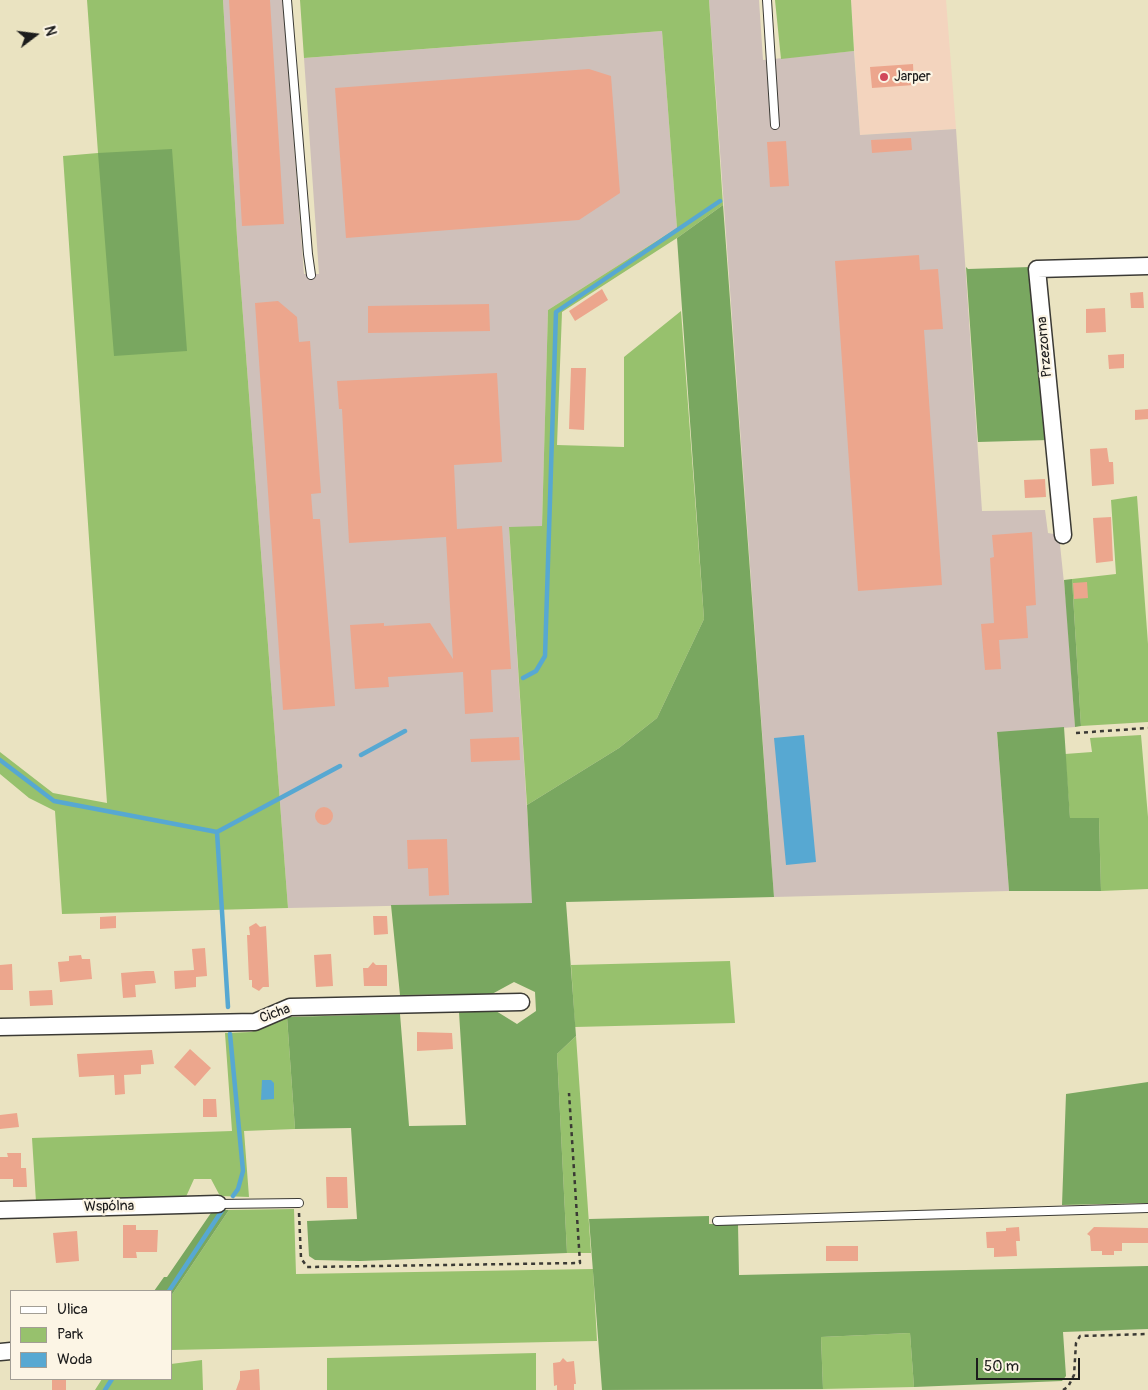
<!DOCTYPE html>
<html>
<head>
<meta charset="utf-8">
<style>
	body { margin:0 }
	#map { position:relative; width:1148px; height:1390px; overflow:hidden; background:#eae3c1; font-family:Pangolin,sans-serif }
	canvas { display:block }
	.legend { position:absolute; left:10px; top:1290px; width:162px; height:90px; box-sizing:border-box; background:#fcf5e5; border:1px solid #a29e95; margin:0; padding:6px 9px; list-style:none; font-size:15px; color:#1c1c1c }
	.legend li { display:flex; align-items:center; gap:10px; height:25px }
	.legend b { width:25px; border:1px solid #a29e95 }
	.north { position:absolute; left:10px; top:10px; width:50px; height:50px; -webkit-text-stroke:4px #fcf5e5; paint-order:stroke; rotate:75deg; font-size:14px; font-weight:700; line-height:20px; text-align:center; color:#1c1c1c }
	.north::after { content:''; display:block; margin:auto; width:18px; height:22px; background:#1c1c1c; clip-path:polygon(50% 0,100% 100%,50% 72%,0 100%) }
	.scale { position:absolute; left:976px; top:1358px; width:104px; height:22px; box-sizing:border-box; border:2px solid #1c1c1c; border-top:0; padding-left:6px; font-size:15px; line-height:18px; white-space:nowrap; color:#1c1c1c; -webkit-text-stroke:4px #fcf5e5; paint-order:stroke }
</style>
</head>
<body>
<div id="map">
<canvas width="1148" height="1390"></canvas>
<ul class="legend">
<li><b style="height:6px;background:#fff"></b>Ulica</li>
<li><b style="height:14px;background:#97c16d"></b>Park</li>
<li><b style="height:14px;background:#57a8d2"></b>Woda</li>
</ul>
<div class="north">N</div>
<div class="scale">50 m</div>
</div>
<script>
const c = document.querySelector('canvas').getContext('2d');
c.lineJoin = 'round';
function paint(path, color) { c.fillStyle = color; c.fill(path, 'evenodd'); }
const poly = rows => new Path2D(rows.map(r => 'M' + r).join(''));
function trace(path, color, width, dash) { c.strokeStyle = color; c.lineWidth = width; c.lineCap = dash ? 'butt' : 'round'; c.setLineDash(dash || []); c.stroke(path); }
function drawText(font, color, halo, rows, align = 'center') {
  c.font = font + ' Pangolin,sans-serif'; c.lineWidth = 4.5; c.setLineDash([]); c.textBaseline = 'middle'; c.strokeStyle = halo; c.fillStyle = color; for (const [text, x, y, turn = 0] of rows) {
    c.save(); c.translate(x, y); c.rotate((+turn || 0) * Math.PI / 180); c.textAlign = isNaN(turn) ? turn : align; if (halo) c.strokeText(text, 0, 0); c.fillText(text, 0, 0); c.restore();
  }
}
paint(poly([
	[851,0,946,0,956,129,860,135]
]), '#f3d4be');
paint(poly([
	[223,0,283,0,304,274,319,274,304,58,662,31,677,228,548,310,542,527,509,528,533,903,288,908,237,237],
	[709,0,759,0,763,60,854,51,860,135,956,129,982,511,1045,510,1048,533,1059,535,1067,612,1075,727,997,733,1009,891,774,897]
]), '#cfc0ba');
paint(poly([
	[87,0,223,0,237,237,288,908,62,914,55,811,29,798,0,774,0,752,53,793,107,803,63,156,98,153],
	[300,0,709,0,723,205,677,238,562,312,557,445,624,447,624,357,681,311,704,619,657,718,619,748,527,805,509,527,542,526,548,310,677,228,662,31,304,58],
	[775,0,851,0,854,51,781,59],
	[1137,496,1148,644,1148,722,1081,726,1072,579,1116,574,1111,500],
	[1141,735,1148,817,1148,889,1101,891,1099,818,1070,818,1065,754,1092,752,1090,738],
	[730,961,735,1023,575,1027,571,965],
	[287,1017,295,1129,244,1131,249,1197,220,1196,211,1179,194,1179,185,1199,36,1202,32,1138,232,1131,225,1033,251,1032],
	[576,1036,591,1253,567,1253,557,1054],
	[294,1209,296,1274,593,1269,597,1341,171,1350,171,1296,229,1210],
	[910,1333,914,1387,823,1389,821,1337],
	[536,1353,536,1390,327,1390,327,1358],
	[202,1360,203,1390,95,1390,102,1379,171,1379,171,1364]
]), '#97c16d');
paint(poly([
	[172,149,187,351,114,356,98,153],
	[723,205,774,897,566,902,576,1036,557,1054,567,1253,360,1261,315,1260,309,1256,307,1221,357,1219,351,1128,295,1129,287,1017,400,1014,409,1126,466,1125,459,1012,496,1011,517,1024,536,1011,535,992,514,982,492,994,400,995,391,905,532,903,527,805,619,748,657,718,704,619,677,238],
	[966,267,968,269,1030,267,1049,440,978,442],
	[1072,579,1081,726,1075,727,1064,580],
	[1064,727,1070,818,1099,818,1101,891,1009,891,997,732],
	[1148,1082,1148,1203,1062,1205,1066,1094],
	[213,1210,229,1210,171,1296,171,1291,154,1291,164,1277,167,1277],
	[709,1216,709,1224,738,1224,739,1275,1148,1266,1148,1329,1063,1332,1066,1376,1062,1381,914,1387,910,1333,821,1337,823,1389,602,1390,589,1219]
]), '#79a760');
paint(poly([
	[804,735,816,862,786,865,774,738],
	[262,1080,271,1080,274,1083,274,1099,261,1100]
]), '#57a8d2');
trace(poly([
	[523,678,536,671,545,656,556,312,720,201],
	[361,755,405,731],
	[0,760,54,801,217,832,340,766],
	[217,832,228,1007],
	[230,1034,243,1171,238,1189,233,1196],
	[169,1291,223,1209],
	[105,1390,112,1379]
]), '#57a8d2', 4.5);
paint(poly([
	[229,0,270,0,284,224,242,226],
	[913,64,914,85,872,88,870,67],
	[589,69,611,76,620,193,579,220,346,238,335,88],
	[911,138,912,150,872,153,871,140],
	[786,141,789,186,770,187,767,142],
	[919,255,920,270,938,269,943,329,924,330,942,585,858,591,835,261],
	[602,289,608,300,575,321,569,311],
	[1143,292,1144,308,1131,308,1130,293],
	[278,301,297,317,299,342,310,341,321,493,311,494,313,519,320,519,335,706,283,710,255,303],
	[489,304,490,331,368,333,368,306],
	[1105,308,1106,332,1086,333,1086,309],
	[1124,354,1124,368,1109,369,1108,355],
	[571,368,586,368,584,430,569,429],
	[497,373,502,462,454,465,457,529,502,526,511,669,491,670,493,712,465,714,463,672,388,677,389,687,355,689,350,625,384,623,384,626,430,623,453,659,446,537,349,543,342,409,339,409,337,381],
	[1148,409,1148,419,1135,420,1135,410],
	[1107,448,1109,462,1113,462,1114,484,1092,486,1090,449],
	[1045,479,1046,497,1025,498,1024,480],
	[1111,517,1113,561,1096,563,1093,518],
	[1032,532,1036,605,1026,606,1028,638,999,640,1001,669,985,670,981,624,994,623,990,558,994,557,992,535],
	[1087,582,1088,598,1074,599,1073,583],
	[519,737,520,760,471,762,470,739],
	'315 816a9 9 0 1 1 18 0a9 9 0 1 1-18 0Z',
	[447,839,449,895,429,896,428,868,408,869,407,840],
	[116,916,116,928,100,929,100,917],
	[373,916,387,916,388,934,374,935],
	[256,923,260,927,266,926,269,987,263,987,259,991,252,987,252,980,249,980,247,935,250,935,249,927],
	[205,948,207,976,196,977,196,987,175,989,174,971,194,970,192,949],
	[331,954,333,986,316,987,314,955],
	[81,955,82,959,90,959,92,979,60,982,58,962,69,961,69,956],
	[373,962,376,965,387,965,387,986,364,986,363,968,368,968],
	[12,964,13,990,0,990,0,965],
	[146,971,154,971,156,983,135,985,136,997,123,998,121,973],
	[52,990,53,1005,30,1006,29,991],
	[417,1032,452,1033,453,1049,417,1051],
	[190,1049,211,1068,195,1086,174,1067],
	[152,1050,154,1064,141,1065,141,1074,124,1075,125,1094,115,1095,114,1075,79,1077,77,1054],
	[203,1099,216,1099,217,1117,203,1117],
	[17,1113,19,1127,0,1129,0,1115],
	[7,1153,21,1153,21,1168,26,1168,27,1187,13,1187,13,1179,0,1179,0,1157,8,1157],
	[326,1177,347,1177,348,1208,327,1208],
	[123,1225,136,1225,136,1230,158,1230,157,1252,136,1252,137,1258,123,1258],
	[1019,1227,1020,1241,1016,1241,1017,1256,994,1257,994,1248,987,1248,986,1232,1006,1231,1006,1228],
	[1094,1227,1148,1228,1148,1243,1122,1243,1122,1251,1114,1251,1114,1255,1102,1255,1102,1251,1091,1251,1090,1236,1087,1234],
	[77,1231,79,1261,56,1263,53,1233],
	[826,1246,858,1246,858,1261,826,1261],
	[563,1358,567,1362,574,1361,576,1384,574,1384,574,1390,557,1390,557,1385,554,1386,553,1363,560,1362],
	[259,1369,260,1390,236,1390,240,1379,240,1371],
	[66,1379,66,1390,52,1390,52,1380]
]), '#eca68d');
const lane = poly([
	[287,0,308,254,311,275],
	[767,0,775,125],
	[218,1204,299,1203],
	[717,1221,1148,1208]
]);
const street = poly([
	[1063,535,1037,269,1148,266],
	[0,1027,255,1022,290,1007,521,1002],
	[0,1210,218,1204],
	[0,1352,11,1351]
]);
trace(lane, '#3b3a35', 10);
trace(street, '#3b3a35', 19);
trace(poly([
	[1076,733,1148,728],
	[299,1213,301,1258,307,1267,580,1263,569,1093],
	[1063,1390,1068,1387,1074,1375,1076,1343,1080,1336,1148,1334]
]), '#3b3a35', 2.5, [4, 4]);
trace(lane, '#fff', 8);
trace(street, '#fff', 16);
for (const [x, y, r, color] of [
	[884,77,5,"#d1495b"]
]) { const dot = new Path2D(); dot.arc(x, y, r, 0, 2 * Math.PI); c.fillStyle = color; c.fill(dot); trace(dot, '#fcf5e5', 2); }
drawText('14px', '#1c1c1c', '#fcf5e5', [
	["Jarper",894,77]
], 'left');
drawText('14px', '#1c1c1c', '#fcf5e5', [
	["Przezorna",1045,347,-95],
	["Cicha",275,1014,-20],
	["Wspólna",109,1207,-1]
]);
</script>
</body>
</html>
